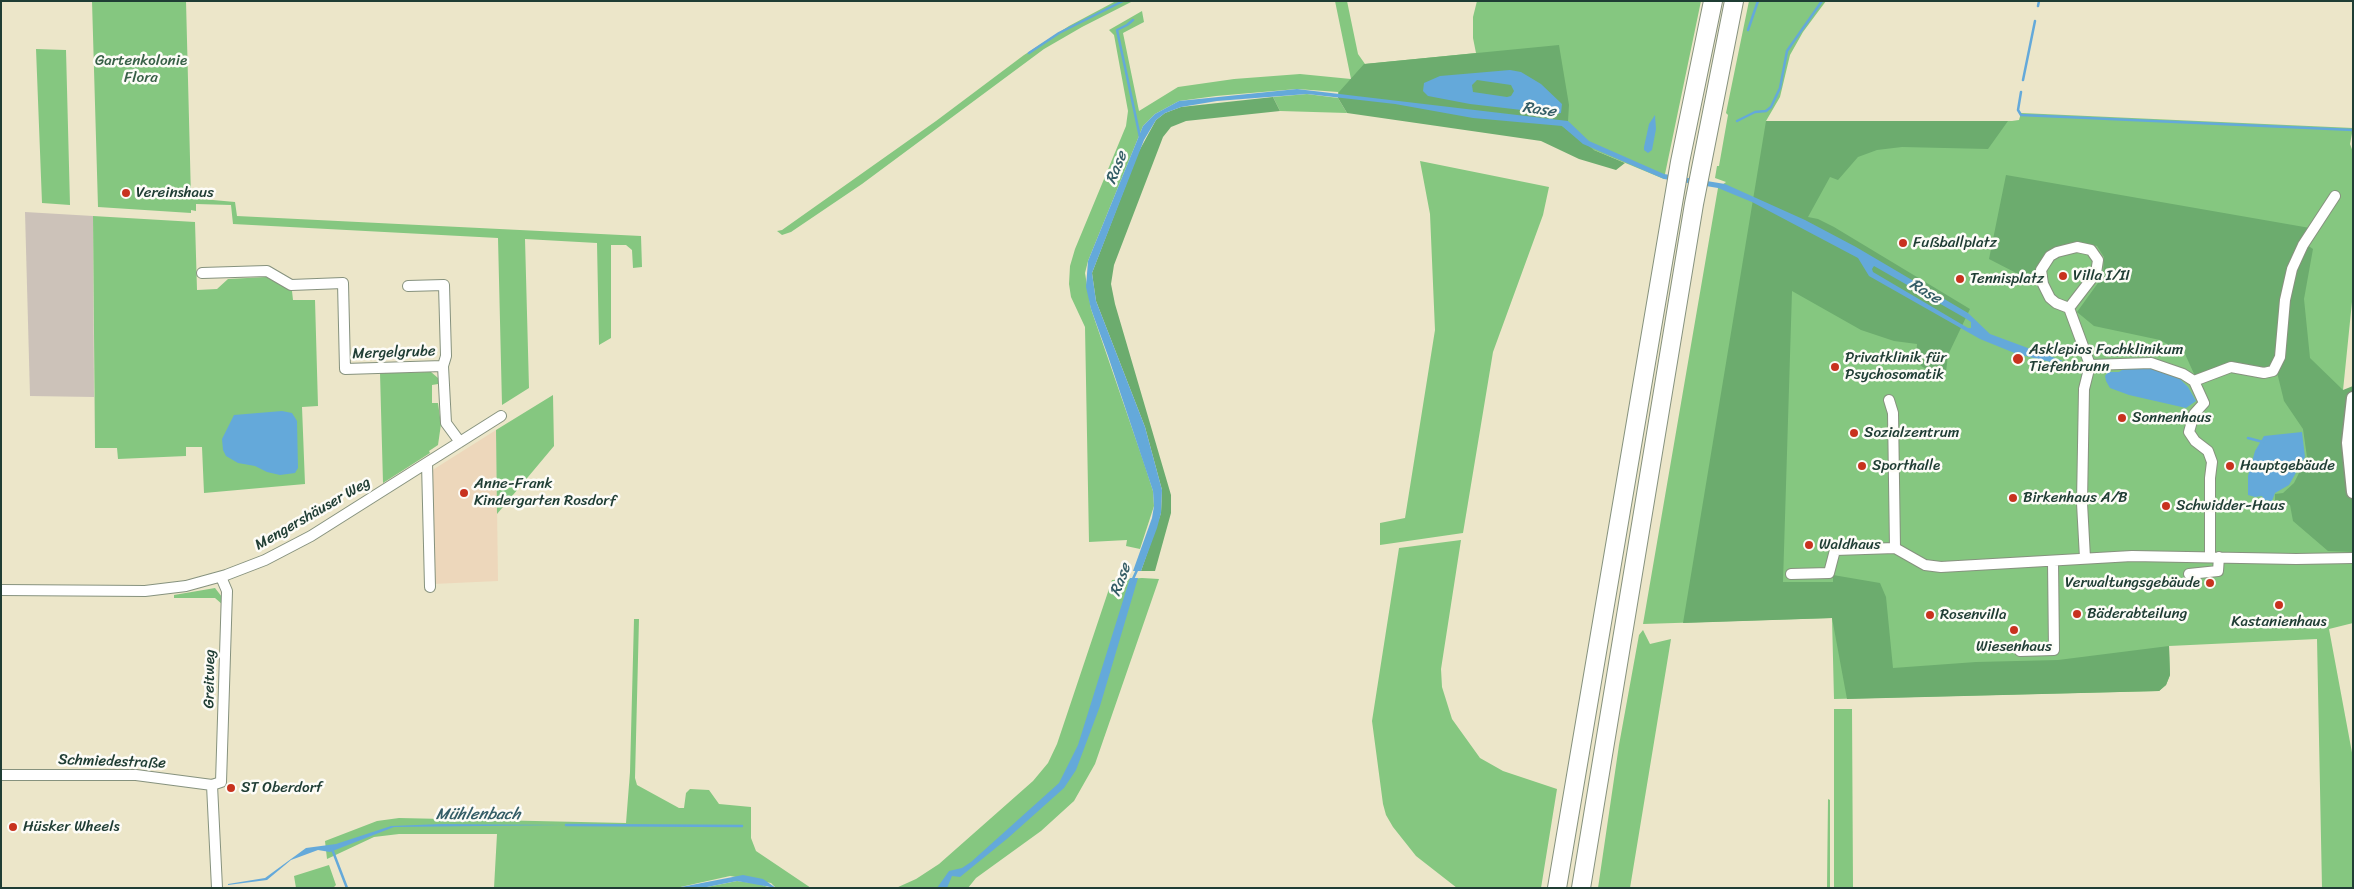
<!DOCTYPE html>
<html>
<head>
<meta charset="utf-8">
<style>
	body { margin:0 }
	#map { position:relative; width:2354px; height:889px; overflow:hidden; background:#ece6c9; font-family:Sriracha,sans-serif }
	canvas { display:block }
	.frame { position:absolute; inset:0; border:2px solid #1f3d34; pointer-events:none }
</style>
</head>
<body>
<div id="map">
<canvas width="2354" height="889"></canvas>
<div class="frame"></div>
</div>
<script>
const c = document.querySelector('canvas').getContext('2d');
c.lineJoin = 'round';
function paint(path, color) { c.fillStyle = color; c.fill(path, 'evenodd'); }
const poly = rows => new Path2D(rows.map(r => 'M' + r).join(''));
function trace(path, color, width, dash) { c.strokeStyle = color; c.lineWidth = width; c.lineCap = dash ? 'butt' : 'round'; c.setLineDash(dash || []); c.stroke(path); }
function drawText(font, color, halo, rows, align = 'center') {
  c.font = font + ' Sriracha,sans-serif'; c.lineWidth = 5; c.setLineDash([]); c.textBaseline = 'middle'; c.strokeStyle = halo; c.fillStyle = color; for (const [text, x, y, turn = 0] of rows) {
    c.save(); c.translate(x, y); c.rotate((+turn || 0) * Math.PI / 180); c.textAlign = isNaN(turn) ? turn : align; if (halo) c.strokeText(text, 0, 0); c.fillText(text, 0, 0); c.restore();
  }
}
paint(poly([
	[496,430,498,581,433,584,431,471]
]), '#edd7bb');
paint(poly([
	[25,212,93,216,94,397,30,396]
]), '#ccc2b9');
paint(poly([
	[92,1,186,1,191,198,235,202,237,216,641,236,642,267,633,268,632,250,626,245,611,245,611,338,599,345,597,243,525,239,529,388,502,405,498,238,233,224,231,205,196,204,196,211,191,210,191,213,98,207],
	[1116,1,1133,1,1082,27,1044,49,862,184,791,232,782,235,777,231,782,230,936,121,1024,55,1069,26],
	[1335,1,1347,1,1358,54,1365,64,1476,53,1473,38,1473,17,1477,1,1701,1,1664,179,1594,150,1338,98,1347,113,1280,111,1273,97,1307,94,1338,98,1338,92,1297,89,1216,96,1179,101,1155,114,1143,126,1088,261,1085,273,1091,309,1144,463,1153,491,1154,506,1140,549,1126,546,1127,540,1089,542,1085,327,1071,297,1069,284,1070,266,1075,249,1126,126,1128,111,1114,35,1109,30,1142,11,1144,22,1123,33,1139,111,1178,87,1234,79,1300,74,1351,79],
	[1749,1,1826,1,1803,32,1790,55,1780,97,1766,121,2012,121,2019,120,2021,113,2353,128,2350,144,2353,152,2353,292,2340,420,2353,517,2353,623,2329,629,2353,758,2353,888,2322,888,2317,639,2169,646,2170,675,2166,685,2159,691,1834,699,1832,618,1643,624,1718,188,1726,182,1715,178,1717,166,1719,166,1728,115,1726,113],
	[36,49,66,50,70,205,42,203],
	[1420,161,1549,187,1543,215,1493,352,1463,533,1380,545,1380,523,1405,518,1435,330,1430,214],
	[93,216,195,222,197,290,217,289,228,279,266,277,292,291,293,300,315,300,318,406,302,407,305,484,204,493,202,447,186,447,186,456,118,459,117,448,95,448],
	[431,372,438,378,438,384,432,385,432,403,438,403,441,424,438,445,429,451,430,453,383,483,380,373],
	[553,395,554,446,497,514,496,430],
	[1461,540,1441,669,1442,687,1452,719,1480,758,1503,771,1557,789,1541,888,1457,888,1416,856,1393,827,1386,815,1383,804,1372,721,1399,548],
	[1142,578,1159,579,1095,764,1074,801,1041,831,976,878,968,888,896,888,916,879,939,864,1033,781,1048,763,1057,744,1112,580],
	[215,588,222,597,223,605,215,598,174,598,174,595],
	[634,619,639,619,635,778,637,785,679,808,684,808,686,793,690,789,709,790,719,804,751,807,751,838,756,851,811,888,776,888,771,883,730,876,676,888,494,888,497,834,399,834,374,837,327,859,325,841,377,821,399,818,626,823,630,772],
	[1643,630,1650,644,1671,639,1630,888,1598,888,1619,745,1639,635],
	[1834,709,1852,709,1853,888,1834,888],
	[1828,799,1830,800,1830,888,1827,888],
	[329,865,336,885,333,888,296,888,294,876],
	[737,881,760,884,770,888,702,888]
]), '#85c780');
paint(poly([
	[1559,45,1569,105,1568,121,1562,126,1594,150,1625,163,1616,170,1579,159,1541,141,1347,113,1338,98,1339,92,1364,64],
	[1273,97,1280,111,1186,121,1171,127,1163,137,1114,265,1111,284,1115,304,1171,495,1171,513,1155,571,1141,571,1161,513,1162,490,1145,427,1096,301,1092,273,1138,153,1156,120,1165,113,1181,107],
	[1766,121,2008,121,1988,149,1902,147,1877,150,1858,157,1838,180,1830,177,1808,217,1818,219,1834,227,1970,309,1948,355,1946,372,1927,370,1920,365,1916,358,1917,344,1894,341,1861,330,1792,291,1783,582,1833,582,1833,575,1880,583,1886,597,1893,668,1976,662,2058,660,2169,646,2170,675,2166,685,2159,691,1847,699,1832,618,1683,623],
	[2006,175,2310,228,2307,245,2313,249,2304,299,2310,358,2343,390,2353,386,2353,552,2328,551,2293,521,2290,505,2275,500,2275,494,2283,493,2294,483,2307,457,2303,429,2284,401,2275,364,2268,368,2195,376,2185,354,2160,340,2094,326,2077,312,2103,276,2104,257,2097,246,2084,243,2053,249,2040,264,2036,277,2022,276,1989,259]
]), '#6cac6e');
paint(poly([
	[1510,70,1521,72,1541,84,1562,104,1561,113,1556,114,1470,104,1428,96,1423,91,1424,83,1440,76],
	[1477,80,1511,85,1514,91,1511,96,1507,97,1473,92,1472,85],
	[1297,89,1568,121,1589,141,1664,174,1725,184,1805,220,1856,247,1968,313,1990,334,2063,361,2055,363,2017,354,1980,339,1869,276,1858,258,1752,202,1718,188,1664,179,1583,144,1562,126,1473,118,1395,104,1307,94,1217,101,1181,107,1165,113,1156,120,1144,140,1092,273,1096,301,1145,427,1162,490,1161,513,1157,528,1141,571,1133,571,1152,518,1154,506,1153,491,1108,356,1091,309,1086,287,1088,261,1143,126,1155,114,1179,101],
	[1874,266,1965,318,1971,322,1971,328,1968,328,1873,272,1872,269],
	[1655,115,1656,129,1652,150,1648,153,1644,150,1644,147,1649,124],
	[2143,367,2157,370,2180,379,2188,387,2196,401,2186,408,2129,395,2110,388,2106,381,2105,376,2108,372,2119,372,2125,368],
	[282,411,292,413,297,421,298,468,295,473,280,475,267,472,255,466,238,463,226,456,223,450,222,439,234,415],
	[2302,432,2305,457,2289,485,2275,493,2272,501,2264,500,2262,496,2255,497,2248,495,2248,476,2255,451,2264,436],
	[1130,578,1138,578,1100,706,1076,770,1064,788,1008,838,960,877,952,876,947,888,937,888,949,871,962,868,971,862,1059,783,1078,745],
	[442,824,567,825,394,827,330,852,318,850,291,860,267,880,228,885,228,884,265,878,306,848,336,844,391,826],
	[743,875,763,879,776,888,737,881,702,888,676,888]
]), '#64a9da');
trace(poly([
	[2038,6,2039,1],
	[1133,20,1127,25,1117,30,1140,137],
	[1748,30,1758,1],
	[1029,53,1059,33,1123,1],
	[2023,80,2035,21],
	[2021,92,2018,110,2021,115,2353,130],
	[1737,121,1755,112,1766,111,1771,107,1780,88,1787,51,1822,1],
	[2201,412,2208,420],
	[2248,438,2263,442],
	[1132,581,1138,568],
	[566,825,742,826],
	[332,849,347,888]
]), '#64a9da', 2.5);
const minor = poly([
	[202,273,267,271,291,285,343,283,345,369,443,366,446,423,460,442],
	[408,286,444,285,446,356,443,366],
	[2069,308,2056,303,2050,298,2043,284,2041,270,2050,256,2057,252,2077,247,2091,250,2098,260,2096,273,2069,308,2090,365,2084,389,2082,503,2085,558],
	[2090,365,2151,363,2183,374,2194,381,2231,367,2264,373,2273,371,2280,357,2285,300,2292,269,2303,245,2335,196],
	[2194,381,2204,403,2194,414,2189,432,2195,441,2208,451,2212,462,2210,478,2210,557],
	[1889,400,1893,413,1895,548],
	[427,463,430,587],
	[1791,574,1829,573,1835,550,1895,548,1925,565,1941,567,2132,556,2296,559,2353,558],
	[2189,574,2218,571,2219,557],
	[1,590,145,591,186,586,226,575,265,560,311,536,501,416],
	[2020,651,2054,650,2053,562],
	[1,775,136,775,212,785,221,782,227,591,221,577],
	[212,785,217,888]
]);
const tertiary = poly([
	[2353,398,2348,443,2353,492]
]);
const motorway = poly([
	[1557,888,1680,162,1713,1],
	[1581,888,1694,204,1734,1]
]);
trace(minor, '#86927e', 12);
trace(tertiary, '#86927e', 15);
trace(motorway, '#86927e', 20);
trace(minor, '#fff', 10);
trace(tertiary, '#fff', 12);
trace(motorway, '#fff', 18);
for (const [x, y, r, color] of [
	[126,193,5,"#c8321e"],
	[1903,243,5,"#c8321e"],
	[2063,276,5,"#c8321e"],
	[1960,279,5,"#c8321e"],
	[2018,359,6,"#c8321e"],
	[1835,367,5,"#c8321e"],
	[2122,418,5,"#c8321e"],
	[1854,433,5,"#c8321e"],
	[1862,466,5,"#c8321e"],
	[2230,466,5,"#c8321e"],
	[464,493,5,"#c8321e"],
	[2013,498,5,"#c8321e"],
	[2166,506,5,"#c8321e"],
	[1809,545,5,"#c8321e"],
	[2210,583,5,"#c8321e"],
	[2279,605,5,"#c8321e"],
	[2077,614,5,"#c8321e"],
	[1930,615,5,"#c8321e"],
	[2014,630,5,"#c8321e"],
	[231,788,5,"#c8321e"],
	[13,827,5,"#c8321e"]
]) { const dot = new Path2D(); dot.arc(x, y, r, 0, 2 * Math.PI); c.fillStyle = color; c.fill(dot); trace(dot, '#fdfcf7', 2); }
drawText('15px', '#386047', '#fdfcf7', [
	["Gartenkolonie",141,61],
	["Flora",141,78]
]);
drawText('15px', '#1f3d34', '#fdfcf7', [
	["Vereinshaus",136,193],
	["Fußballplatz",1913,243],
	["Villa I/II",2073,276],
	["Tennisplatz",1970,279],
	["Asklepios Fachklinikum",2029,350],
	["Tiefenbrunn",2029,367],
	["Privatklinik für",1845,358],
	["Psychosomatik",1845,375],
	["Sonnenhaus",2132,418],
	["Sozialzentrum",1864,433],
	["Sporthalle",1872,466],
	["Hauptgebäude",2240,466],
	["Anne-Frank",474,484],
	["Kindergarten Rosdorf",474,501],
	["Birkenhaus A/B",2023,498],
	["Schwidder-Haus",2176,506],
	["Waldhaus",1819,545],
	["Verwaltungsgebäude",2200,583,"right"],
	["Bäderabteilung",2087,614],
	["Rosenvilla",1940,615],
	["Kastanienhaus",2279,622,"center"],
	["Wiesenhaus",2014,647,"center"],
	["ST Oberdorf",241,788],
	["Hüsker Wheels",23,827]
], 'left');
drawText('15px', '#1f3d34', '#fdfcf7', [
	["Mergelgrube",394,353,-2],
	["Mengershäuser Weg",313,514,-30],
	["Greitweg",210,679,-89],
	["Schmiedestraße",112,762,2]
]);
drawText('italic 16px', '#345d66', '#fdfcf7', [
	["Rase",1539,110,8],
	["Rase",1117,168,-68],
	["Rase",1925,292,31],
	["Rase",1121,580,-70],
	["Mühlenbach",478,815]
]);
</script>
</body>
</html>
